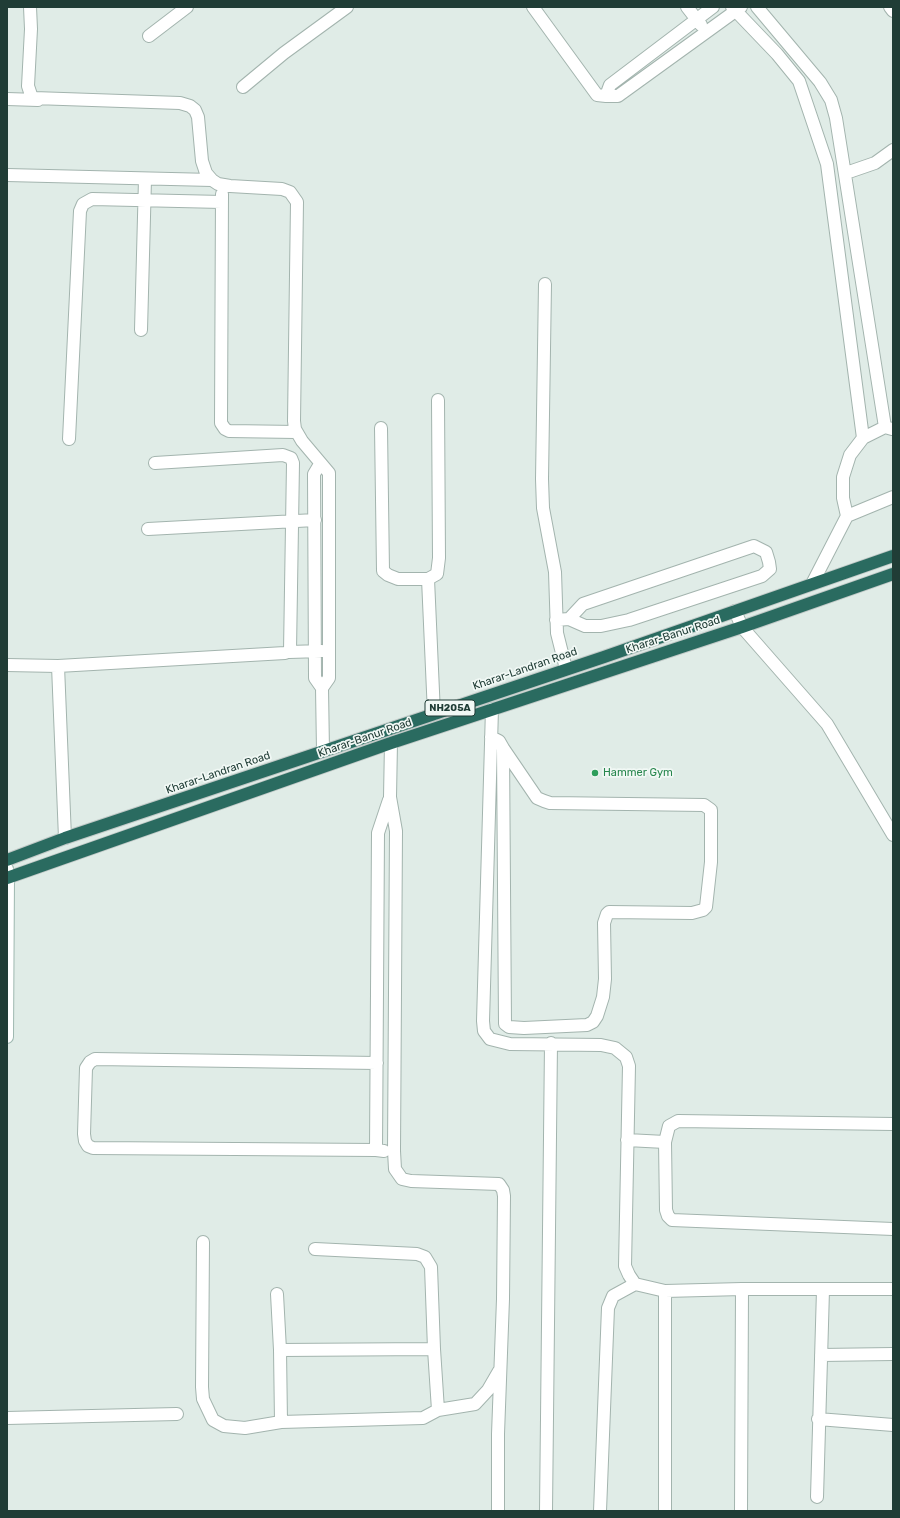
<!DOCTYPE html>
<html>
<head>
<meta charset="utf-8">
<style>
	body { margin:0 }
	#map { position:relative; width:900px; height:1518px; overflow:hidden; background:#e0ece7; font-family:Rubik,sans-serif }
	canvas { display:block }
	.frame { position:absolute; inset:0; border:8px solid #203d36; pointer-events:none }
</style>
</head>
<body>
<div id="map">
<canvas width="900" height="1518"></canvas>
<div class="frame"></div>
</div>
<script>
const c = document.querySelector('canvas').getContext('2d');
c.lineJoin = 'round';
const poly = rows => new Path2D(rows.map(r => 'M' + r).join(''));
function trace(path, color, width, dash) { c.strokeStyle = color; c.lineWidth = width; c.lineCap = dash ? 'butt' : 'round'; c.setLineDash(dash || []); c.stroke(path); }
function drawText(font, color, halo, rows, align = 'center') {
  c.font = font + ' Rubik,sans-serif'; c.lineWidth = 3.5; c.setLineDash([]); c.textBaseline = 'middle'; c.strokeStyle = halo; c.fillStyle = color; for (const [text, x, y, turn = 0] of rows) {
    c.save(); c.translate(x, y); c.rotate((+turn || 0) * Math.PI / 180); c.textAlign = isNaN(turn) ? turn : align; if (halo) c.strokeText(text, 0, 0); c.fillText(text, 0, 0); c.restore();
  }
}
const street = poly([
	[30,7,31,29,28,86,31,95,34,98,180,103,190,106,195,110,198,117,202,161,206,173,212,180,218,184,230,186,282,189,290,192,297,202,294,421,295,429,302,441,329,473,329,678,322,688,323,751],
	[533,7,597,95,606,96,618,96,741,7],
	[687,7,701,25],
	[732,7,777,54,799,81,827,164,863,438],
	[757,7,820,82,831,100,836,118,885,427],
	[890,7,893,11],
	[149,36,187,7],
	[243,87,284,53,347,7],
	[606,96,610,85,713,7],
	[7,99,38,100],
	[846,173,875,163,893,150],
	[7,175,212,180],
	[222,194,221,423,225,429,229,431,296,432],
	[545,284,542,479,543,508,555,572,557,633,566,669],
	[141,330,145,179],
	[381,428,383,571,388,575,398,579,428,579,434,714],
	[69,439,80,211,83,204,92,199,222,202],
	[320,464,314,474,315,678,322,688],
	[847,516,893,497],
	[148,529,315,520],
	[428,579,437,574,439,558,438,400],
	[812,584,847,516,843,498,843,477,850,455,863,438,885,427,892,429],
	[735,611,742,627,827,724,893,835],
	[556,620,569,619,585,626,601,626,629,620,762,576,770,569,769,562,766,552,754,546,583,604,569,619],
	[289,652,322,651],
	[7,665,58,666,285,653,290,651,293,463,291,458,283,455,155,463],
	[58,666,65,838],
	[492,709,483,1021,484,1031,490,1039,510,1044,601,1045,615,1048,626,1057,629,1066,625,1266,629,1275,635,1284,665,1291,742,1289,741,1511],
	[491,737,499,741,503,748,505,1024,509,1027,524,1028,587,1025,593,1022,597,1016,603,997,605,979,604,923,607,914,609,912,692,913,703,910,706,907,711,862,711,810,704,805,550,803,544,801,537,798,503,748],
	[391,743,390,797,396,831,394,1151,395,1169,402,1179,411,1181,499,1184,503,1190,504,1196,503,1299,498,1434,498,1511],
	[627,1140,665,1142,666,1210,668,1216,672,1220,893,1229],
	[665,1142,669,1126,678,1121,893,1124],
	[376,1150,93,1148,88,1146,85,1141,84,1134,86,1068,90,1062,95,1059,377,1063],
	[384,1151,376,1150,378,833,389,800],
	[203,1242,202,1387,203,1399,213,1420,224,1426,245,1428,281,1422,423,1418,438,1410,475,1404,488,1390,499,1371],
	[315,1249,417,1254,425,1257,431,1267,434,1349],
	[742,1289,893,1289],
	[665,1291,665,1511],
	[277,1294,280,1350],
	[821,1355,893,1354],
	[7,1418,177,1414],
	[818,1419,893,1425],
	[281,1422,280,1350,434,1349,438,1410],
	[817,1497,823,1290],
	[546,1511,551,1043],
	[600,1511,608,1308,613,1296,635,1284]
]);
const secondary = poly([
	[7,869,8,877,7,1037]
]);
const highway = poly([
	[7,860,65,838,604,657,893,556],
	[7,878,391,743,742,627,893,574]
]);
trace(street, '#a3b4ae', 14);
trace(secondary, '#9eb8b0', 14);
trace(highway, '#c1c9c7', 14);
trace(street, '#fff', 12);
trace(secondary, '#fff', 12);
trace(highway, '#2a6b60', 12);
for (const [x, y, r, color] of [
	[595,773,4,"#2e9e5b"]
]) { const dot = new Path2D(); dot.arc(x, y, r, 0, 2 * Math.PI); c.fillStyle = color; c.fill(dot); trace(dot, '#f1f8f5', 1.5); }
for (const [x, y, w] of [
	[450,708,50]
]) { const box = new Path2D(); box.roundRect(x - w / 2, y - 8, w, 16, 3); c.fillStyle = '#f1f8f5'; c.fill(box); trace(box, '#203d36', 1); }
drawText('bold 10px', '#203d36', null, [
	["NH205A",450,708]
]);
drawText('11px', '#203d36', '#f1f8f5', [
	["Kharar-Banur Road",673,635,-18],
	["Kharar-Landran Road",525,669,-19],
	["Kharar-Banur Road",365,738,-19],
	["Kharar-Landran Road",218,773,-19]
]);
drawText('11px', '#27864d', '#f1f8f5', [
	["Hammer Gym",603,773]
], 'left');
</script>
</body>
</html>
